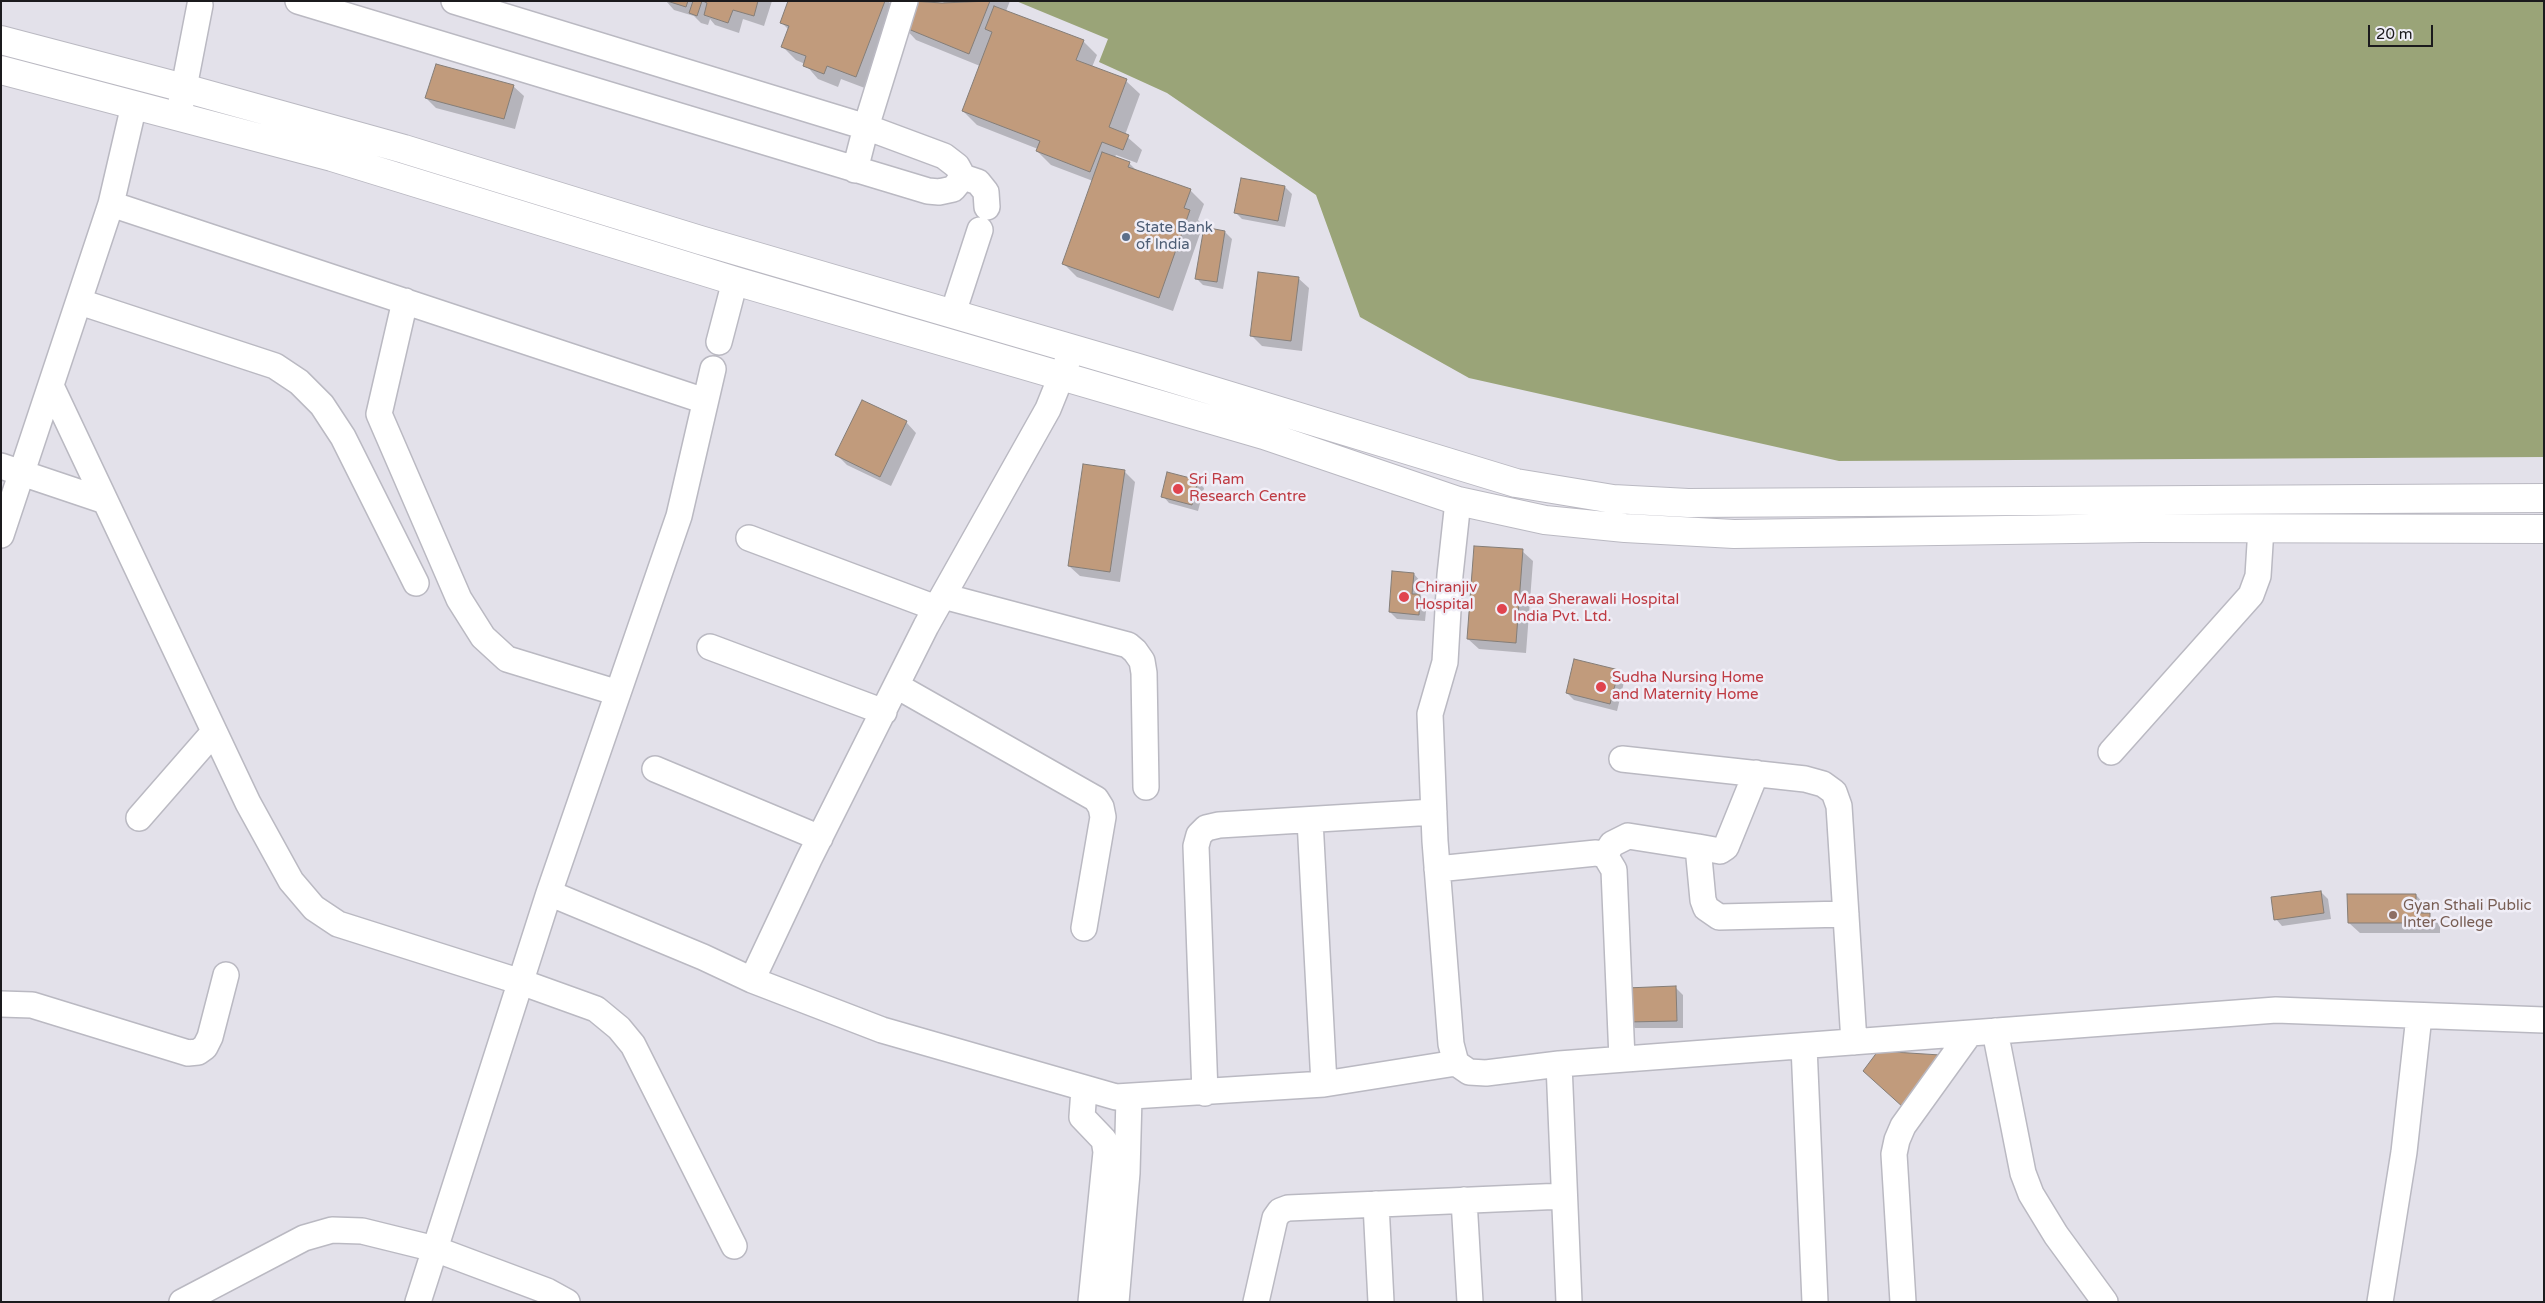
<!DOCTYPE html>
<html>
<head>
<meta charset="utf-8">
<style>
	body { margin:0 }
	#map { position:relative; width:2545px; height:1303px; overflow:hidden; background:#e3e1ea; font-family:"Varela Round",sans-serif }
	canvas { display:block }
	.frame { position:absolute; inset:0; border:2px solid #1b1a1d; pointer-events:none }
	.scale { position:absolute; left:2368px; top:25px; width:65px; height:22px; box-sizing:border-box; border:2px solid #1b1a1d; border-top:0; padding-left:6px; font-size:15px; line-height:18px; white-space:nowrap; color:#1b1a1d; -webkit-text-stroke:4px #f0eef7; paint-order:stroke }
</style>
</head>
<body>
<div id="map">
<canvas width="2545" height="1303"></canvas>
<div class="frame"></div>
<div class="scale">20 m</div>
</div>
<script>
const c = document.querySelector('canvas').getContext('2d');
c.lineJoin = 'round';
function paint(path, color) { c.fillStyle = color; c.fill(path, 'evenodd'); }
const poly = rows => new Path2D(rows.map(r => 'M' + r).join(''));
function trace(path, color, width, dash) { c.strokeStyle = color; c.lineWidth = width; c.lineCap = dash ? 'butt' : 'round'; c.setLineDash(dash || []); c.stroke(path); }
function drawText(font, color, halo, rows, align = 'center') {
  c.font = font + ' "Varela Round",sans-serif'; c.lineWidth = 5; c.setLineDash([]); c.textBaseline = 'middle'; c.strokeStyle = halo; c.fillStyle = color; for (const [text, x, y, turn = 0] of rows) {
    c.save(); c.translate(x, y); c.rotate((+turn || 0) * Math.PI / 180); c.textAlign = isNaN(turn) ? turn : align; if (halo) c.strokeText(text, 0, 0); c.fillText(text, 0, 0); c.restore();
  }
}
paint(poly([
	[1016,1,2544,1,2544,457,1839,461,1469,378,1360,317,1316,195,1167,93,1099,62,1108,39]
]), '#9aa478');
paint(poly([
	[666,1,772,1,764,26,743,19,739,33,715,25,710,19,708,25,701,23,694,16,674,10],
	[789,1,888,1,900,13,870,90,841,79,838,87,818,79,805,64,796,60,782,46,789,30,781,22],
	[912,1,935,1,943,4,944,1,1010,1,1006,11,1083,41,1097,55,1092,67,1126,81,1140,94,1125,135,1142,150,1137,163,1116,155,1114,158,1129,163,1138,172,1190,190,1204,204,1198,220,1203,225,1173,311,1077,277,1063,263,1093,181,1051,165,1037,151,1038,149,977,125,963,111,980,66,916,40,903,26],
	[513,86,524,96,515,129,436,108,426,98],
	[1242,179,1285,187,1292,194,1285,227,1242,219,1235,212],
	[1225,232,1232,239,1223,289,1203,285,1196,278],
	[1298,278,1309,288,1302,351,1262,346,1251,335],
	[906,422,916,433,891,486,847,465,837,455],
	[1084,466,1125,472,1135,482,1120,582,1080,576,1069,566],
	[1197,481,1204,488,1198,511,1169,503,1163,496],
	[1522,551,1533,561,1526,653,1479,649,1468,639],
	[1414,574,1420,581,1419,595,1427,602,1425,621,1397,619,1390,612],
	[1618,671,1625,678,1617,711,1574,700,1567,693],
	[2321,892,2328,899,2331,919,2282,926,2276,919],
	[2416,895,2426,906,2426,914,2440,925,2440,933,2360,933,2349,923],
	[1676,988,1683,995,1683,1028,1635,1028,1628,1022]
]), '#0003');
const building = poly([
	[667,1,688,1,686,7,667,1],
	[693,1,702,1,697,16,689,13,693,1],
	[703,1,758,1,754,16,733,10,728,23,704,15,707,3,703,1],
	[788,1,885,1,856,77,827,66,824,74,803,66,806,56,781,47,789,26,780,23,788,1],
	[911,1,942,3,990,1,969,54,901,26,911,1],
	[994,6,1084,40,1076,60,1127,79,1109,127,1129,135,1123,150,1102,142,1090,172,1036,151,1040,141,962,111,992,32,985,29,994,6],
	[436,64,514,85,504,119,425,98,436,64],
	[1102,152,1130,162,1128,167,1191,189,1184,208,1190,210,1159,298,1062,264,1102,152],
	[1241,178,1285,186,1278,221,1234,213,1241,178],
	[1204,227,1225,231,1217,282,1195,279,1204,227],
	[1258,272,1299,277,1291,341,1250,336,1258,272],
	[862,400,907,421,880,477,835,455,862,400],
	[1083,464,1125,470,1110,572,1068,566,1083,464],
	[1167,472,1198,480,1192,505,1161,497,1167,472],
	[1474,546,1523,549,1516,643,1467,639,1474,546],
	[1392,571,1414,573,1412,594,1420,594,1419,615,1389,612,1392,571],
	[1574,659,1619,670,1610,704,1566,693,1574,659],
	[2321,891,2324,913,2274,920,2271,897,2321,891],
	[2347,894,2416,894,2416,913,2430,913,2430,923,2348,923,2347,894],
	[1676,986,1677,1021,1627,1022,1626,988,1676,986],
	[1878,1051,1940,1055,1904,1108,1863,1071,1878,1051]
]);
paint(building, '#c19b7c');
trace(building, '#847d77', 1);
const minor = poly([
	[298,1,928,191,939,192,953,189,963,177,957,166,944,156,866,127,454,1],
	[180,108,200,5],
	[855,170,866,127,905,1],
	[963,177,978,182,986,192,987,207],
	[111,204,705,401],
	[405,301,379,414,459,599,483,637,507,659,618,693],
	[80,302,275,366,299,382,322,405,343,437,416,583],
	[953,313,980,230],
	[719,342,735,281],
	[52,388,248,803,291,881,314,908,338,924,521,982,596,1009,619,1028,633,1045,734,1246],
	[1,466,105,501],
	[1458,501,1450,575,1445,662,1430,714,1435,841,1451,1044,1456,1063,1469,1072,1486,1073,1559,1064,2276,1010,2544,1020],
	[1,535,111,204,134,105],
	[749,538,936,608],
	[943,596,1128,645,1135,651,1142,661,1144,673,1146,787],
	[710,647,884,712],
	[897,686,1096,799,1101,807,1103,817,1084,928],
	[2111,752,2251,595,2258,576,2261,528],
	[1622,759,1805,779,1823,784,1834,792,1839,806,1854,1042],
	[655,769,820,838],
	[139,818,214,732],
	[1310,820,1324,1084],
	[1698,847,1720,851,1726,847,1756,773],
	[1605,855,1612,844,1628,836,1698,847,1703,900,1706,908,1719,917,1846,914],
	[1437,869,1596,853,1605,855,1614,870,1622,1059],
	[549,893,703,957,752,980,882,1030,1116,1097,1324,1084,1456,1063],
	[752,980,809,859,926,626,1048,409,1069,357],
	[1,1004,32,1005,188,1053,198,1052,205,1047,210,1037,226,975],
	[1995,1031,2023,1173,2031,1194,2056,1235,2105,1302],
	[1804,1046,1815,1302],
	[1559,1064,1569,1302],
	[1084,1089,1082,1117,1104,1140,1106,1152,1091,1302],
	[1205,1093,1196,846,1199,835,1206,828,1219,825,1434,812],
	[1464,1200,1470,1302],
	[1376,1204,1381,1302],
	[182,1302,304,1238,332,1230,362,1231,435,1249,547,1291,567,1302],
	[418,1302,549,893,679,516,713,369],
	[1116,1302,1127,1173,1129,1097],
	[1256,1302,1275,1218,1280,1211,1288,1208,1564,1196],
	[1903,1302,1894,1154,1897,1140,1903,1126,1970,1033],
	[2380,1302,2404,1152,2419,1016]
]);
const major = poly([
	[1,40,184,88,404,149,700,240,1138,368,1516,483,1613,499,1688,503,2544,498],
	[1,70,332,157,735,281,1264,435,1458,501,1545,520,1625,528,1734,534,2142,528,2544,529]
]);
trace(minor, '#bab9c2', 28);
trace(major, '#bab9c2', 30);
trace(minor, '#fff', 25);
trace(major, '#fff', 28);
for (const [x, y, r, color] of [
	[1126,237,5,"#5c6f8a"],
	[1178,489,6,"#e0444e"],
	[1404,597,6,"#e0444e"],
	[1502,609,6,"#e0444e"],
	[1601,687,6,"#e0444e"],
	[2393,915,5,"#8d6e63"]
]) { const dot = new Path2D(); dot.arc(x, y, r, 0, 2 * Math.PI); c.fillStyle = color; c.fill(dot); trace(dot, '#f0eef7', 2); }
drawText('15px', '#4e5e75', '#f0eef7', [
	["State Bank",1136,228],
	["of India",1136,245]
], 'left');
drawText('15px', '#be3a42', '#f0eef7', [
	["Sri Ram",1189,480],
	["Research Centre",1189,497],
	["Chiranjiv",1415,588],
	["Hospital",1415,605],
	["Maa Sherawali Hospital",1513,600],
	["India Pvt. Ltd.",1513,617],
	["Sudha Nursing Home",1612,678],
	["and Maternity Home",1612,695]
], 'left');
drawText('15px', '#785e54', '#f0eef7', [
	["Gyan Sthali Public",2403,906],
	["Inter College",2403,923]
], 'left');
</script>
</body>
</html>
